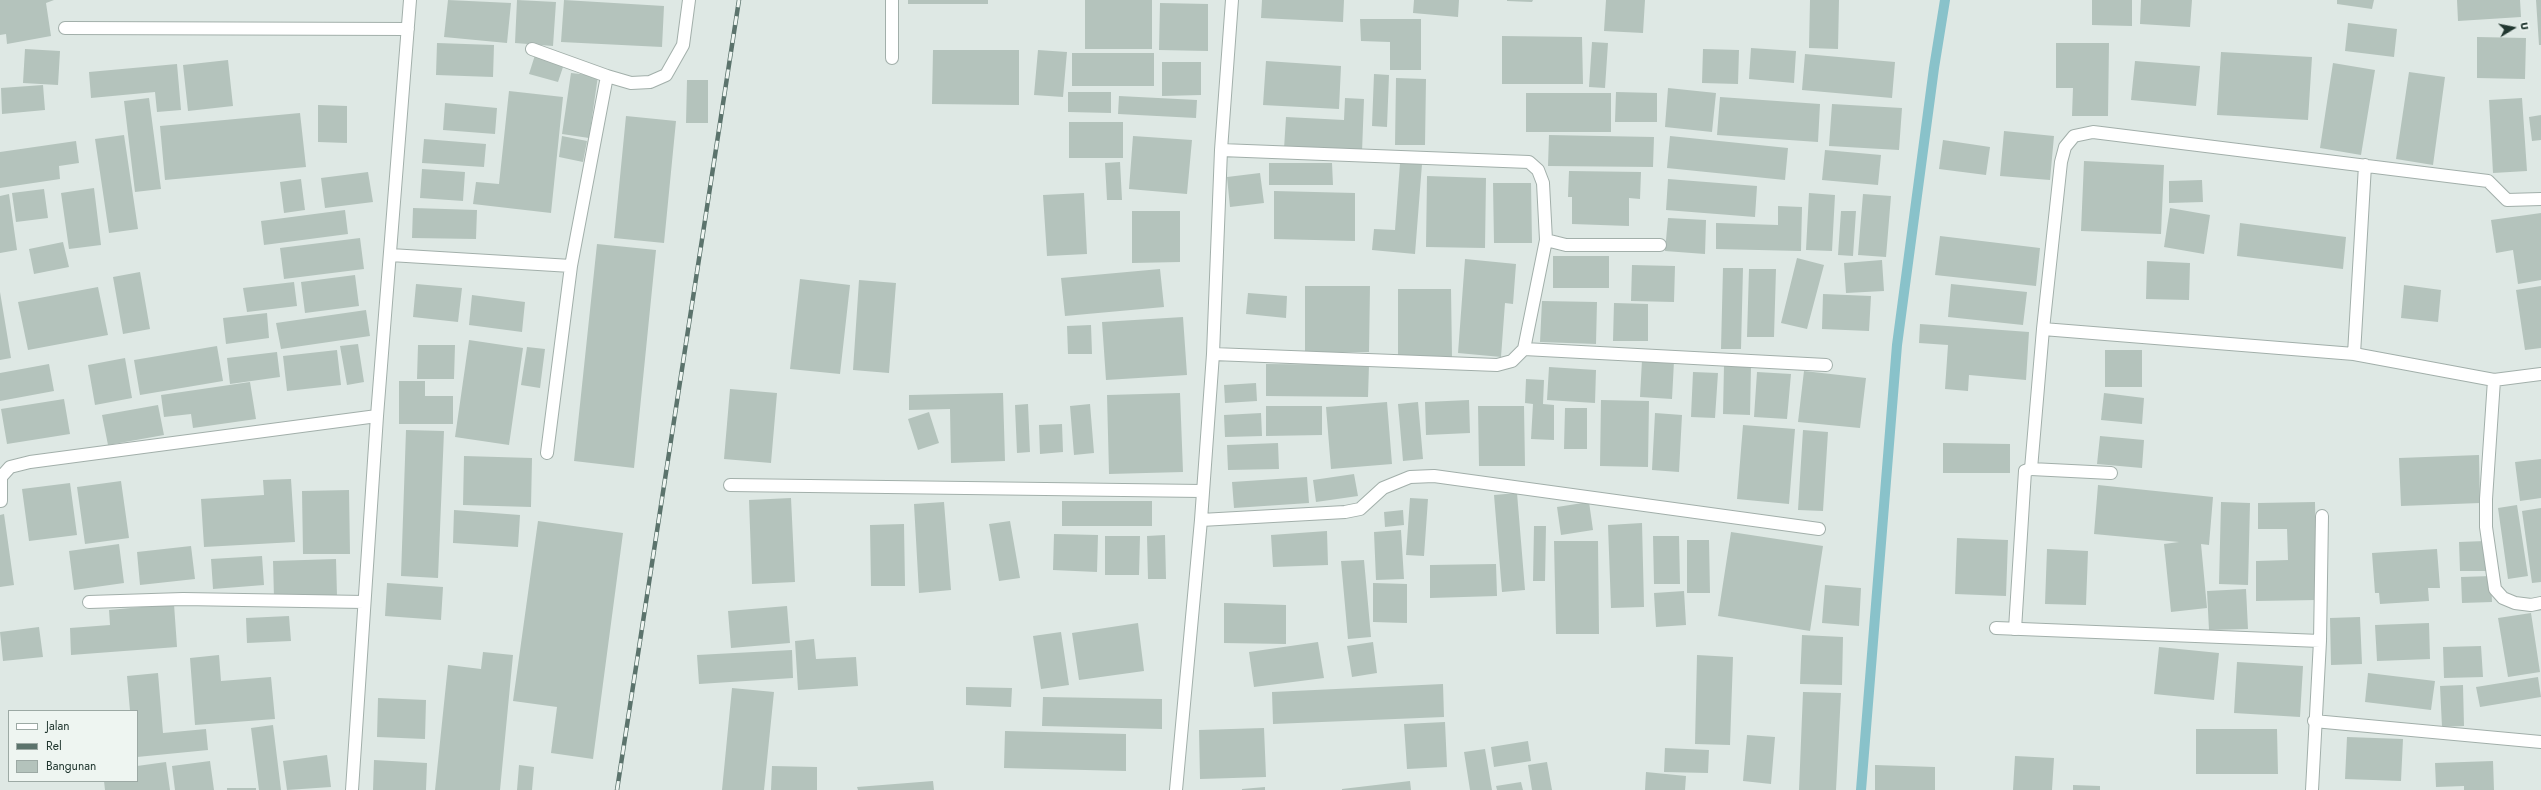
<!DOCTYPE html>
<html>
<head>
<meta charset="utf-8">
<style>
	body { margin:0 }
	#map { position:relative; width:2541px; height:790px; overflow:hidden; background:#dee8e4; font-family:Jost,sans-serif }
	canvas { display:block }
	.legend { position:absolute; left:8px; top:710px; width:130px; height:72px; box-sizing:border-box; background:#eef5f1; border:1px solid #9ca9a4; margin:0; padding:5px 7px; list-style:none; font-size:12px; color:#213730 }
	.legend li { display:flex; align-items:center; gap:8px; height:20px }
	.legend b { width:20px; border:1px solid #9ca9a4 }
	.north { position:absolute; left:2493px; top:8px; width:40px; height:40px; -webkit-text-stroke:3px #eef5f1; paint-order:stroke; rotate:80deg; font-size:11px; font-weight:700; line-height:16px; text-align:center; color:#213730 }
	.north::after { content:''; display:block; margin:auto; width:14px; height:18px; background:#213730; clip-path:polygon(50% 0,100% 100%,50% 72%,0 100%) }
</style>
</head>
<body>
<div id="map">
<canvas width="2541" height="790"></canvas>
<ul class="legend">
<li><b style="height:5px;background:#fff"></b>Jalan</li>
<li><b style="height:5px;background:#5b736c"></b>Rel</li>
<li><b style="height:11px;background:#b4c3bc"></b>Bangunan</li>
</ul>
<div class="north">U</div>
</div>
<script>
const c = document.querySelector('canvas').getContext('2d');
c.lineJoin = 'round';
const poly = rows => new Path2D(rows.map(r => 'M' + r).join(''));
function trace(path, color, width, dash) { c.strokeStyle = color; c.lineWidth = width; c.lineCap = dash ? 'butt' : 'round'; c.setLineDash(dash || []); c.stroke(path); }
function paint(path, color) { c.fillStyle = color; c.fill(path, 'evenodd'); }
trace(poly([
	[1861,790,1897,345,1934,68,1945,0]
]), '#89c2ca', 10);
paint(poly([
	[0,0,54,0,46,3,51,36,7,44,6,34,0,35],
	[448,0,511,3,507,43,444,37],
	[517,0,556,2,553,46,515,43],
	[564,0,664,6,662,47,561,42],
	[908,0,988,0,988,4,908,4],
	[1085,0,1152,0,1152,49,1085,49],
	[1262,0,1344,0,1343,22,1261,18],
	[1414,0,1459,0,1458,17,1413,13],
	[1507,0,1533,0,1532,2,1507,1],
	[1606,0,1645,0,1643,33,1604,31],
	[1810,0,1839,0,1838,49,1809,48],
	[2092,0,2132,0,2132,26,2092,25],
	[2141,0,2192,0,2190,27,2140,24],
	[2337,0,2374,0,2372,9,2337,4],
	[2457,0,2520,0,2521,17,2458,21],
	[2536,0,2541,0,2541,45,2539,45],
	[1160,3,1208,4,1208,51,1159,50],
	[1360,19,1421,19,1421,70,1390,70,1390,42,1361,41],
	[2348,23,2397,29,2394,57,2345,51],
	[1502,36,1582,37,1583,84,1502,84],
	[2477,37,2526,38,2525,79,2477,78],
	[1592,42,1608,43,1605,88,1589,87],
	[437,43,494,45,493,77,436,75],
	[2056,43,2109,43,2108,116,2072,116,2073,88,2056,88],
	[1751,48,1796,51,1794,83,1749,79],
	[25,49,60,51,58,85,23,83],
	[1703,49,1739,50,1738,84,1702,83],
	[933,50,1019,50,1019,105,932,104],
	[1038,50,1067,52,1063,97,1034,95],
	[2221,52,2312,57,2308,120,2217,115],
	[1072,53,1154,53,1154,86,1072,86],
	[1805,54,1895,62,1892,98,1802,90],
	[535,55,564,64,558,82,529,74],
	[228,60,233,106,188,111,183,65],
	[1266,61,1341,66,1339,109,1263,105],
	[2135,61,2200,66,2196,106,2131,100],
	[1162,62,1201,62,1201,95,1162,96],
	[2333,63,2375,70,2361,155,2320,148],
	[177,64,181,110,157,112,155,92,91,98,89,72],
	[2409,72,2445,77,2433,165,2396,159],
	[571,73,598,76,589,138,562,134],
	[1374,74,1389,75,1387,127,1372,126],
	[1396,78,1426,79,1425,145,1395,145],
	[687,80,708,80,708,123,686,123],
	[43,85,45,110,2,114,1,88],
	[1668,88,1716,93,1712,132,1665,127],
	[509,91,563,97,551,213,473,204,476,182,499,184],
	[1068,92,1111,92,1111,113,1068,112],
	[1616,92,1657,93,1657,122,1615,122],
	[1526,93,1611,93,1611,132,1526,132],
	[1119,96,1197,100,1196,118,1118,114],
	[1720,97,1820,104,1818,142,1717,135],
	[149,98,161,189,135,192,124,101],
	[1345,98,1364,99,1362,152,1284,149,1286,117,1344,120],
	[2522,98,2527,171,2493,173,2489,100],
	[445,103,497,108,495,134,443,130],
	[1832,104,1902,108,1899,150,1829,146],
	[318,105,347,106,347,143,318,142],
	[300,113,306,167,165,180,160,126],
	[2541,115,2541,140,2532,141,2529,117],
	[626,116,676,121,664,243,614,238],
	[1069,122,1123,122,1123,158,1069,158],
	[2004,131,2054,136,2050,180,2000,176],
	[124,135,138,229,109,233,95,139],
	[1549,135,1654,137,1653,167,1548,166],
	[562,136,587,141,583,162,559,157],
	[1133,136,1192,140,1187,194,1129,189],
	[1670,136,1788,148,1785,180,1667,168],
	[424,139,486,144,484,167,422,163],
	[1943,140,1990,147,1986,175,1939,169],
	[76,141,79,163,59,166,60,179,0,188,0,152],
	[1825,150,1881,155,1878,185,1822,180],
	[2084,161,2164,165,2161,234,2081,231],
	[1120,162,1122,200,1107,200,1105,163],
	[1269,163,1332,163,1333,185,1269,185],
	[1400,163,1422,164,1415,254,1372,250,1374,229,1395,230],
	[422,169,465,172,463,201,420,198],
	[1569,171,1641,172,1640,199,1629,198,1629,226,1572,224,1572,197,1568,197],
	[368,172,373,202,325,208,321,178],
	[1260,173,1264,203,1230,207,1227,177],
	[1427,176,1486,178,1485,248,1426,247],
	[301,179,305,210,284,213,280,182],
	[1668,179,1757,186,1755,217,1666,210],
	[2202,180,2203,202,2169,203,2169,181],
	[1493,183,1531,183,1532,243,1494,243],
	[94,188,101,245,69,249,61,193],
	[44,189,48,218,16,222,12,193],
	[1274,191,1355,193,1355,241,1274,239],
	[1084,193,1087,254,1047,256,1043,195],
	[1809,193,1835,195,1832,251,1806,250],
	[9,194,17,250,0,253,0,196],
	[1863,194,1891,196,1886,257,1858,255],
	[1778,206,1802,207,1801,251,1716,249,1716,223,1778,225],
	[413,208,477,210,476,239,412,238],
	[2170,208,2210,215,2204,254,2164,247],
	[345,210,348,234,264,245,261,221],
	[1132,211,1180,211,1180,262,1132,263],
	[1841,211,1856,211,1853,256,1838,255],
	[2541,213,2541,280,2518,284,2513,250,2496,253,2491,220],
	[1668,218,1706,220,1705,254,1665,251],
	[2240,223,2346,237,2343,269,2237,256],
	[1940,236,2040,248,2036,286,1935,275],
	[360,238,364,269,284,279,280,248],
	[63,242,69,267,34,274,29,249],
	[597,244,656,250,634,468,574,461],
	[1553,256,1609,256,1609,288,1553,288],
	[1797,258,1824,265,1807,329,1781,323],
	[1465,259,1516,264,1513,304,1505,303,1501,357,1458,353],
	[1882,260,1884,291,1846,293,1844,263],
	[2147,261,2190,263,2189,300,2146,299],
	[1632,265,1675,266,1674,302,1631,301],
	[1723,268,1743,268,1741,349,1721,349],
	[1160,269,1164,307,1065,316,1061,278],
	[1749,269,1776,269,1774,337,1747,337],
	[140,272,150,329,123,334,113,277],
	[355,275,359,306,305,313,301,282],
	[800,279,850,285,840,374,790,369],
	[859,280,896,283,889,373,853,370],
	[294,282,297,306,247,312,243,288],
	[416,284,462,288,458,322,413,317],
	[1951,284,2027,292,2023,325,1948,317],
	[2404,285,2441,290,2438,322,2401,318],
	[1305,286,1370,286,1369,352,1305,352],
	[2541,286,2541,348,2525,350,2516,290],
	[98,287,108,335,28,350,18,302],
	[1398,289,1451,289,1452,357,1398,357],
	[0,292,11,358,0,360],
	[1248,293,1287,296,1286,318,1246,314],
	[1823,294,1871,296,1869,331,1822,329],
	[472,295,525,302,522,332,469,325],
	[1542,301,1597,302,1596,344,1540,342],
	[1614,303,1648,304,1648,341,1613,341],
	[366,310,370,336,281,349,276,323],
	[267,313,269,338,226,344,223,318],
	[1183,317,1187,375,1106,380,1102,322],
	[1920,324,2029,332,2026,380,1969,375,1968,391,1945,389,1948,345,1919,343],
	[1091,325,1092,354,1068,354,1067,326],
	[469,340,523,348,509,445,455,437],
	[358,344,364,382,347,385,340,346],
	[418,345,455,345,454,379,417,379],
	[217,346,223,381,140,395,134,360],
	[527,347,545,349,540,388,521,385],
	[337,350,341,385,287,391,283,356],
	[2105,350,2142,350,2142,387,2105,387],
	[277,352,280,377,230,384,227,358],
	[125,358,132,398,95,405,88,365],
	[1642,360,1674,361,1672,399,1640,397],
	[49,364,54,391,0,401,0,373],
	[1266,364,1369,365,1368,397,1266,396],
	[1724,365,1751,366,1750,415,1723,414],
	[1549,367,1596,370,1595,403,1547,400],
	[1804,371,1866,378,1860,428,1798,422],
	[1693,372,1718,373,1715,418,1691,417],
	[1757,372,1791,374,1787,419,1754,417],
	[1526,379,1544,380,1543,404,1554,405,1554,440,1531,439,1533,404,1525,403],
	[399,381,425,381,425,396,453,396,453,424,399,424],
	[250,382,256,419,193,428,191,414,164,417,161,395],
	[1256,383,1257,401,1225,403,1224,385],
	[730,389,777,393,771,463,724,459],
	[1003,393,1005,461,951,463,950,409,909,410,909,395],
	[1180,393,1183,472,1109,474,1107,395],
	[2104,393,2144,398,2142,424,2101,420],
	[64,399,70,434,7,444,1,409],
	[1469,400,1470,433,1426,435,1425,402],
	[1601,400,1649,401,1648,467,1600,466],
	[1387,402,1392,464,1331,469,1326,407],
	[1418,402,1423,459,1403,461,1398,404],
	[1028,404,1030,452,1017,453,1015,405],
	[1090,404,1094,453,1074,455,1070,406],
	[158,405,164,435,108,445,102,415],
	[1266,406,1322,406,1322,435,1266,436],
	[1478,406,1524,406,1525,466,1479,466],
	[1565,408,1587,408,1587,449,1564,449],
	[929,412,939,443,918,450,908,419],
	[1261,413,1262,436,1225,437,1224,415],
	[1655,413,1682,415,1679,472,1652,470],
	[1062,424,1063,452,1040,454,1039,425],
	[1743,425,1795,429,1789,504,1737,499],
	[406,430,444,431,438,578,401,576],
	[1803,430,1828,432,1823,511,1798,510],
	[2100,436,2144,440,2142,468,2097,464],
	[1278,443,1279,469,1228,470,1227,445],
	[1943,443,2010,444,2010,473,1943,473],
	[2479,455,2480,503,2401,506,2399,458],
	[464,456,532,458,531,507,463,505],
	[2541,459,2541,498,2520,501,2515,462],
	[1354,474,1358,496,1316,502,1313,480],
	[1307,477,1309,503,1234,508,1232,482],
	[291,479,295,542,204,547,201,499,264,495,263,480],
	[121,481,129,538,85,544,77,487],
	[70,483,77,535,29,541,22,489],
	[2098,485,2213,497,2209,545,2201,544,2207,608,2171,612,2164,544,2179,542,2094,534],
	[349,490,350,554,303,554,302,491],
	[1517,493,1525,590,1502,592,1494,495],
	[791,498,795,582,752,584,749,500],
	[1410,498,1428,499,1424,556,1406,555],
	[1062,501,1152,501,1152,526,1062,526],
	[944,502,951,590,919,593,914,504],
	[1589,502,1593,530,1561,535,1557,507],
	[2221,502,2250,503,2248,585,2219,584],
	[2315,502,2317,600,2256,601,2256,561,2288,560,2287,529,2258,529,2258,503],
	[2517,505,2528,576,2508,579,2498,508],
	[2541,508,2541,582,2532,583,2522,511],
	[454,510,520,515,518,547,453,543],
	[1403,510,1404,525,1385,527,1384,512],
	[4,514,14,585,0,587,0,515],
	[538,521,623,533,593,759,551,753,557,707,513,701],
	[1010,521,1020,578,999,581,989,524],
	[1642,523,1644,607,1611,608,1608,525],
	[904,524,905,586,871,586,870,525],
	[1534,526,1546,526,1545,581,1533,581],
	[1401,530,1404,579,1376,580,1374,532],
	[1327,531,1328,565,1273,567,1271,535],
	[1731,532,1823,546,1810,631,1718,616],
	[1054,534,1098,535,1097,572,1053,570],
	[1165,535,1166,579,1148,579,1147,536],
	[1105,536,1140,536,1139,575,1105,575],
	[1653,536,1679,536,1680,584,1654,584],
	[1957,538,2008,540,2006,596,1955,594],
	[1687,540,1709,540,1710,593,1687,593],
	[1554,541,1598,541,1599,634,1556,634],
	[2485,541,2486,571,2460,571,2459,542],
	[119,544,124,583,74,590,69,551],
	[191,546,195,579,140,585,137,552],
	[2047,549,2088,551,2086,605,2045,604],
	[2437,549,2440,588,2428,588,2429,601,2380,604,2379,593,2375,593,2372,553],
	[262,556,264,585,213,589,211,559],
	[336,559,337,596,274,598,273,561],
	[1364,560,1371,637,1348,639,1341,561],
	[1496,564,1497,596,1430,598,1430,565],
	[2491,576,2492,602,2462,603,2461,577],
	[387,583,443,587,441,620,385,616],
	[1373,583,1407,584,1407,623,1373,622],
	[1825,585,1861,588,1859,626,1822,623],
	[2246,589,2248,629,2209,630,2207,591],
	[1684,591,1686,625,1656,627,1654,593],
	[1224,603,1286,605,1286,644,1224,643],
	[174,604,177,647,71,655,70,628,110,625,109,610],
	[787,606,790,643,731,648,728,611],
	[2531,613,2540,672,2508,677,2498,618],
	[289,616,291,641,247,643,246,618],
	[2360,617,2362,664,2331,665,2330,618],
	[1138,623,1144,671,1079,680,1072,633],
	[2429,623,2430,659,2377,661,2375,625],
	[39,627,43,657,3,661,0,632],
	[1061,632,1069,685,1041,689,1033,636],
	[1802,635,1843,637,1842,685,1800,684],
	[814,639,816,659,856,657,858,686,798,690,795,641],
	[1318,642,1324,678,1254,687,1249,652],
	[1373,642,1377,673,1352,677,1347,646],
	[2481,646,2483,677,2444,678,2443,647],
	[2159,647,2219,653,2214,700,2154,694],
	[792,650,793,678,699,684,697,655],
	[483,652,513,655,500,790,435,790,448,665,481,669],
	[219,655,221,681,271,677,275,719,195,725,190,658],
	[1697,655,1733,657,1730,745,1695,744],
	[2237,662,2303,666,2300,717,2234,713],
	[158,673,163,733,206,729,208,750,137,757,137,711,130,711,127,676],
	[2368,673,2435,681,2431,710,2365,702],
	[2538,677,2541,697,2480,707,2476,687],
	[1443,684,1444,717,1273,724,1272,692],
	[2463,685,2464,726,2442,727,2440,686],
	[966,687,1012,688,1011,707,966,705],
	[732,688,774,692,764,790,722,790],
	[1803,692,1841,693,1836,790,1799,790],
	[1043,697,1162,699,1162,729,1042,726],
	[378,698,426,700,425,739,377,737],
	[1445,722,1447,767,1407,769,1404,724],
	[273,725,281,790,259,790,251,728],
	[1264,728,1266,777,1200,779,1199,730],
	[2196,729,2277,729,2278,774,2196,774],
	[1005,731,1126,734,1126,771,1004,768],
	[1747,735,1775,737,1771,784,1743,781],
	[2347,737,2403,739,2401,781,2345,779],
	[1528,741,1531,761,1494,767,1491,747],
	[1665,748,1709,750,1708,773,1664,772],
	[1485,749,1492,790,1470,790,1464,752],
	[327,755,331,787,287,790,283,761],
	[2015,756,2054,758,2052,790,2013,790],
	[374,760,427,763,426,790,373,790],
	[210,761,214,790,175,790,172,766],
	[2493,761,2494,790,2464,790,2464,786,2436,787,2435,763],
	[166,762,170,790,105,790,104,781,137,781,137,766],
	[1547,762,1552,790,1532,790,1528,765],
	[519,765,534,767,532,790,517,790],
	[1875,765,1935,767,1935,790,1875,790],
	[772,766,817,767,817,790,771,790],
	[1646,772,1686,776,1685,790,1645,790],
	[933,781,934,790,858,790,857,787],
	[1410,781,1411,790,1342,790,1342,789],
	[1521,782,1523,790,1497,790,1496,786],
	[2073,785,2100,786,2100,790,2073,790],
	[1265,787,1265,790,1242,790,1242,789],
	[227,788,256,788,256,790,227,790]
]), '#b4c3bc');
const service = poly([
	[2015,629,2025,471,2031,469]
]);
const minor = poly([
	[892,0,892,58],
	[65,28,408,29],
	[532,49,607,76],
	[1221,150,1529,162,1538,170,1543,183,1546,240,1524,349],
	[2541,199,2507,200,2488,181,2093,132,2074,136,2065,147,2061,162,2043,329,2354,354,2494,380,2541,374],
	[1546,240,1566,245,1660,245],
	[390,255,571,266,607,76,631,83,650,82,666,75,683,45,689,0],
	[2043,329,2031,469,2111,473],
	[1213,354,1497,365,1512,361,1524,349,1826,365],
	[2354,354,2365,165],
	[2494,380,2486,499,2486,527,2495,589,2503,598,2515,603,2531,605,2541,603],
	[547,453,571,266],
	[730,485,1202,491],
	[1,501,1,477,10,467,30,462,377,416],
	[1201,520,1345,512,1360,509,1383,488,1410,477,1434,476,1819,529],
	[89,602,183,599,364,602],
	[1996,628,2320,641],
	[2314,721,2541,742],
	[352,790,377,416,410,0],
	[1176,790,1201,520,1213,354,1221,150,1232,0],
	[2312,790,2320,641,2322,516]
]);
trace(service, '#a2afaa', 14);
trace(minor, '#a2afaa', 14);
trace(service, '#fff', 12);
trace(minor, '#fff', 12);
const rail = poly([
	[617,790,739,0]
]);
trace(rail, '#5b736c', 4.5);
trace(rail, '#eef5f1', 3, [9]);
</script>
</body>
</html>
